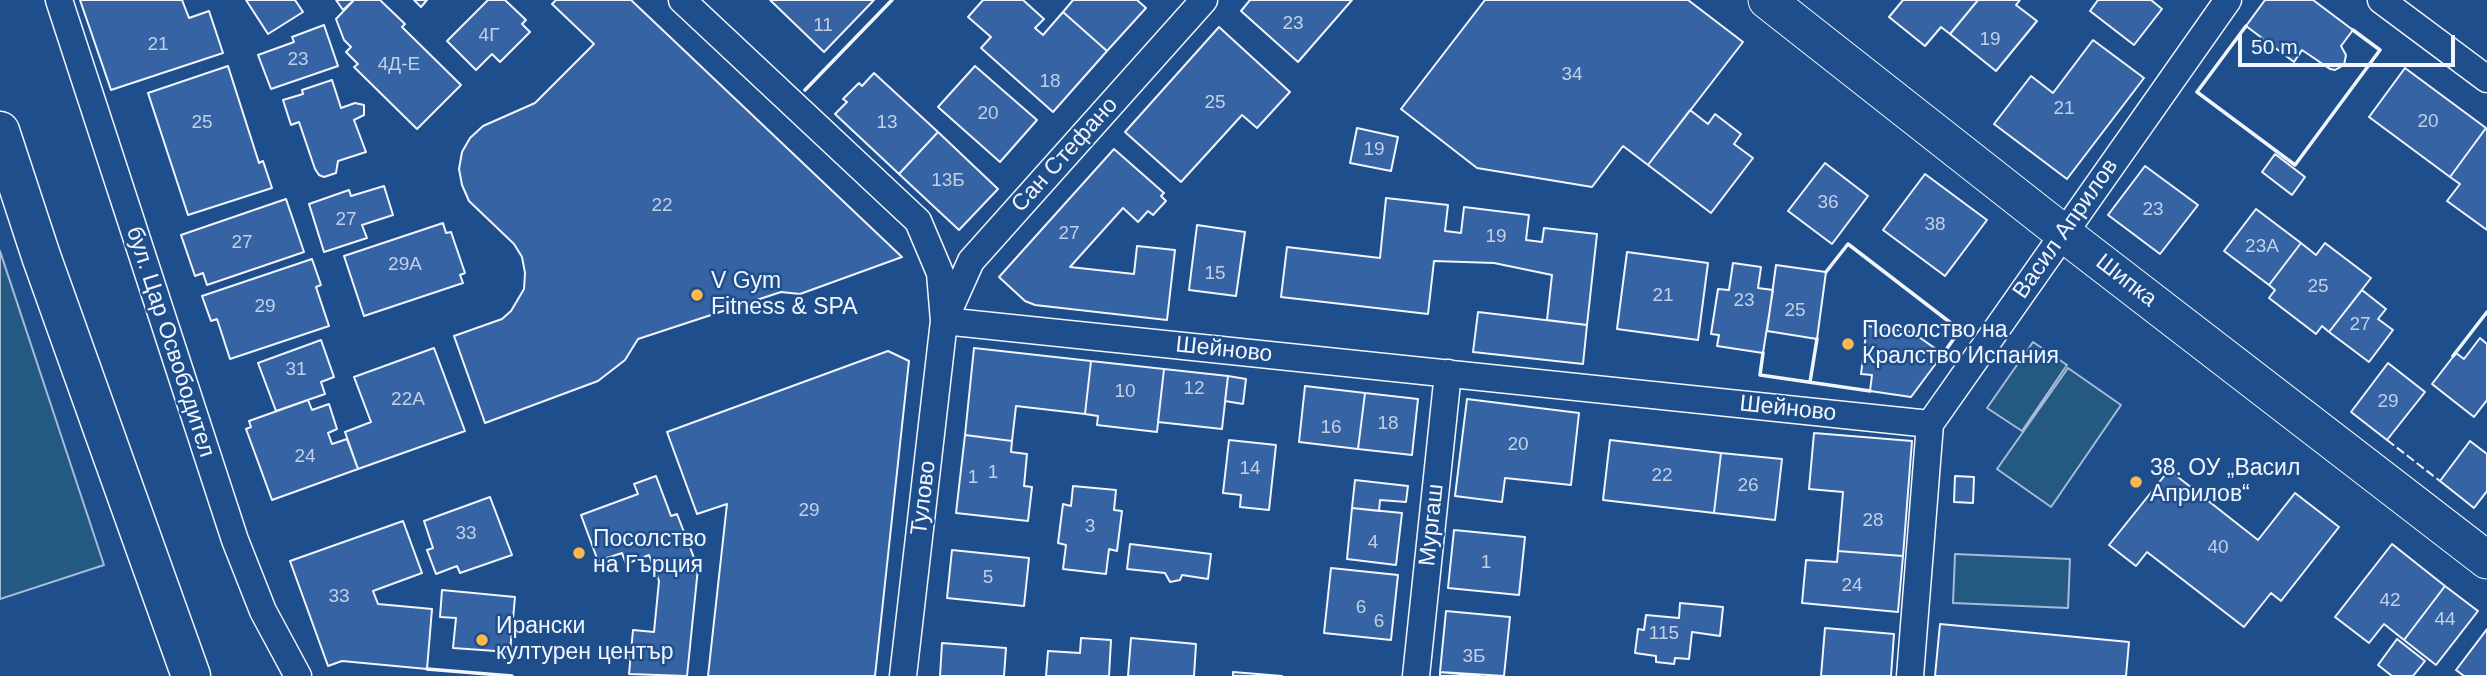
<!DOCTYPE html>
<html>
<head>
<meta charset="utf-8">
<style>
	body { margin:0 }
	#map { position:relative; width:2487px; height:676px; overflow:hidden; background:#1f4e8c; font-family:Helvetica,sans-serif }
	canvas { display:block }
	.scale { position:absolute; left:2238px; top:35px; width:217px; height:32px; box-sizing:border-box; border:4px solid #f2f6ff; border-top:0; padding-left:9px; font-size:21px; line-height:24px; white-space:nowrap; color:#f2f6ff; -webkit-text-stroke:5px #1f4e8c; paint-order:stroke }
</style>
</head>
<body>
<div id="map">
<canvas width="2487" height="676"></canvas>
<div class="scale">50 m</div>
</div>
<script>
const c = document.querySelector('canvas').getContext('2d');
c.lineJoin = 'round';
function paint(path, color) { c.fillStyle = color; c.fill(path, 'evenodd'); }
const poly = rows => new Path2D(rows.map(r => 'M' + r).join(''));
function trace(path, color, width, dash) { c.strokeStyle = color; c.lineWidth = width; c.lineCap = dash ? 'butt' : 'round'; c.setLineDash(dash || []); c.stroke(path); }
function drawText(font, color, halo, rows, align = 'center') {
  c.font = font + ' Helvetica,sans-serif'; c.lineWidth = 5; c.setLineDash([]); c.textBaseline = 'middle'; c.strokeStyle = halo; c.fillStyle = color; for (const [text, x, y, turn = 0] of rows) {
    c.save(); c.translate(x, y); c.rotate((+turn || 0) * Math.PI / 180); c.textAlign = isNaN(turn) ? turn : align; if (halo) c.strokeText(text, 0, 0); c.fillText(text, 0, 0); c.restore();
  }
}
const green = poly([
	[0,251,104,565,0,599,0,251],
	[2033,342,2067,365,2022,431,1987,408,2033,342],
	[2068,368,2121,405,2051,507,1997,469,2068,368],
	[1955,554,2070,559,2068,608,1953,603,1955,554]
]);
paint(green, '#245a82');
trace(green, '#a8bbd7', 2);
const building = poly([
	[80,0,182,0,189,18,209,11,223,53,111,90,80,0],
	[246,0,295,0,303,12,268,34,246,0],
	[336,0,354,0,343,10,336,0],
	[354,0,380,0,405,24,402,27,461,85,417,129,354,67,358,64,346,52,351,47,344,40,336,19,354,0],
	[414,0,427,0,421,7,414,0],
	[488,0,505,0,526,20,522,24,530,32,500,62,492,54,476,70,447,41,488,0],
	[556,0,631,0,902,257,800,294,781,292,638,339,625,360,598,381,485,423,454,336,502,319,511,311,524,289,525,273,522,257,514,244,469,201,462,185,459,169,462,152,470,138,483,126,535,103,594,44,552,4,556,0],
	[770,0,874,0,824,52,770,0],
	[983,0,1023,0,1044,19,1035,28,1043,35,1063,12,1107,51,1053,112,981,48,991,37,968,17,983,0],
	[1073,0,1137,0,1146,8,1107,51,1063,12,1073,0],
	[1250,0,1352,0,1298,62,1241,11,1250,0],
	[1485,0,1688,0,1743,42,1648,165,1623,146,1592,187,1477,168,1401,109,1485,0],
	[1903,0,1978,0,1950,34,1941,27,1925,46,1889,17,1903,0],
	[1978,0,2020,0,2016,5,2037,21,1996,71,1950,34,1978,0],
	[2098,0,2151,0,2162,9,2134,45,2090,11,2098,0],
	[2265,0,2313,0,2353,30,2341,46,2346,55,2344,65,2335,70,2330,69,2302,50,2294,62,2246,26,2265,0],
	[324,25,338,66,271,89,258,55,294,42,292,37,324,25],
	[1219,27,1290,92,1257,128,1242,115,1181,182,1125,132,1219,27],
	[2093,40,2144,78,2067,179,1994,124,2031,76,2053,93,2093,40],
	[228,66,259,163,263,161,272,188,188,215,148,93,228,66],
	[975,66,1037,120,1000,162,938,107,975,66],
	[2405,68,2486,128,2450,177,2369,117,2405,68],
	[874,73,938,132,899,174,835,114,847,102,843,99,859,83,862,86,874,73],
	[332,80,341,108,355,103,364,105,364,115,354,120,366,152,338,161,336,173,324,177,319,175,315,169,299,122,291,125,283,100,303,94,302,90,332,80],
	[1690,110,1708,124,1715,114,1741,134,1734,144,1753,158,1711,213,1648,165,1690,110],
	[1357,128,1398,137,1391,171,1350,163,1357,128],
	[2486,128,2487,129,2487,230,2447,201,2460,184,2450,177,2486,128],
	[938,132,998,189,959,230,899,174,938,132],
	[1114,149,1164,193,1161,196,1166,201,1153,215,1148,211,1138,222,1123,208,1070,267,1134,274,1137,246,1175,250,1167,320,1035,305,1025,301,999,277,1114,149],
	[2275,154,2305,177,2292,195,2262,172,2275,154],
	[1825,163,1868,196,1832,244,1788,211,1825,163],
	[2145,166,2198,205,2160,254,2108,215,2145,166],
	[1925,174,1987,220,1945,276,1883,230,1925,174],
	[384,186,393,215,362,225,367,238,324,252,309,204,349,190,351,196,384,186],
	[1386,198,1448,205,1445,231,1461,233,1464,207,1529,215,1526,240,1542,242,1544,228,1597,234,1587,325,1547,320,1552,275,1494,263,1434,261,1428,314,1281,297,1287,247,1380,258,1386,198],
	[286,199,304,252,207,285,203,273,195,276,181,235,286,199],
	[2256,209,2301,243,2269,285,2224,251,2256,209],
	[443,223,446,233,451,232,465,273,460,275,463,283,364,316,344,256,443,223],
	[1197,225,1245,232,1236,296,1189,290,1197,225],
	[2301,243,2316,255,2325,243,2371,278,2329,332,2322,326,2316,334,2269,298,2275,290,2269,285,2301,243],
	[1627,252,1708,263,1698,340,1617,329,1627,252],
	[312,259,321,285,316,287,329,326,230,359,217,319,211,321,202,296,312,259],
	[1733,263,1761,267,1758,288,1773,290,1763,353,1717,346,1719,335,1711,334,1718,289,1729,290,1733,263],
	[1776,265,1826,272,1817,339,1767,331,1776,265],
	[2362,290,2386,309,2378,319,2393,330,2369,362,2329,332,2362,290],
	[1478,312,1587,325,1583,364,1473,352,1478,312],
	[1867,326,1912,332,1943,354,1911,397,1870,391,1872,375,1861,374,1867,326],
	[2480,338,2487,344,2487,400,2474,417,2432,384,2456,353,2464,359,2480,338],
	[321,340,334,377,321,382,325,394,276,411,258,363,321,340],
	[434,348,465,431,358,469,345,432,371,422,354,377,434,348],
	[974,348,1091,361,1085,414,1016,406,1012,441,965,435,974,348],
	[888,351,909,361,875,676,708,676,727,504,697,514,667,432,888,351],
	[1091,361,1164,369,1157,432,1097,425,1098,416,1085,414,1091,361],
	[2388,363,2425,392,2387,440,2351,412,2388,363],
	[1164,369,1228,376,1222,429,1158,422,1164,369],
	[1228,376,1246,379,1243,404,1225,401,1228,376],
	[1305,386,1365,393,1358,449,1299,442,1305,386],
	[1365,393,1418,399,1412,455,1358,449,1365,393],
	[1467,399,1579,413,1571,485,1505,478,1502,502,1455,496,1467,399],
	[308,400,312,410,329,404,337,429,328,433,332,444,347,439,358,469,272,500,246,429,251,427,249,421,308,400],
	[1814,433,1912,441,1903,556,1838,551,1843,492,1809,489,1814,433],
	[965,435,1012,441,1011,452,1027,454,1024,486,1032,487,1028,521,956,513,965,435],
	[1229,440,1276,445,1269,510,1240,507,1241,495,1223,493,1229,440],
	[1610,440,1721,453,1714,513,1603,500,1610,440],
	[2470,441,2487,454,2487,491,2474,508,2440,481,2470,441],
	[1721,453,1782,459,1775,520,1714,513,1721,453],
	[2169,470,2258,540,2295,493,2339,527,2281,601,2271,593,2244,627,2147,552,2136,566,2109,545,2169,470],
	[656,476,671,516,677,514,698,568,687,676,629,674,633,630,654,632,659,581,649,555,626,564,622,553,598,561,581,515,638,494,634,484,656,476],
	[1955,476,1974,477,1973,503,1954,502,1955,476],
	[1355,480,1408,486,1406,502,1380,500,1379,511,1352,508,1355,480],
	[1073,486,1116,490,1114,510,1122,511,1117,551,1109,549,1106,574,1063,569,1066,545,1058,543,1063,504,1071,506,1073,486],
	[490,497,512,555,460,573,457,566,436,574,427,550,433,548,424,521,490,497],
	[1352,508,1402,513,1396,565,1347,559,1352,508],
	[403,521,422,573,373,591,378,604,432,609,427,669,342,661,328,666,290,561,403,521],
	[1454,530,1525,537,1519,595,1448,588,1454,530],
	[1130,544,1211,554,1208,579,1182,575,1180,580,1170,582,1165,573,1127,569,1130,544],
	[2392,544,2445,586,2404,640,2384,624,2369,643,2335,617,2392,544],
	[952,550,1029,558,1024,606,947,598,952,550],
	[1838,551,1903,556,1898,612,1802,603,1806,560,1837,562,1838,551],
	[1331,568,1398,575,1391,640,1324,633,1331,568],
	[2445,586,2478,611,2436,665,2404,640,2445,586],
	[442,590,515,597,510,652,453,648,456,618,440,617,442,590],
	[1680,603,1723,607,1720,636,1692,632,1689,659,1675,658,1674,664,1656,662,1656,656,1635,653,1638,629,1644,630,1646,615,1679,618,1680,603],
	[1446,611,1510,617,1504,676,1440,672,1446,611],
	[1940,624,2129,642,2126,676,1935,676,1940,624],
	[1825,628,1894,634,1891,676,1821,676,1825,628],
	[2487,629,2487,676,2464,676,2456,670,2487,629],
	[1081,638,1111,640,1109,676,1046,676,1048,651,1080,653,1081,638],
	[1131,638,1196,644,1194,676,1128,676,1131,638],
	[2397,639,2425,661,2413,676,2392,676,2378,665,2397,639],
	[942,643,1006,648,1004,676,940,676,942,643],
	[1233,672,1282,676,1233,676,1233,672],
	[1440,672,1480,676,1440,676,1440,672]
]);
paint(building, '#3563a3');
trace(building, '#f2f6ff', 2);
const street = poly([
	[59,0,235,540,263,611,298,676],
	[682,0,918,221,940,273,944,321,903,676],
	[2381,0,2487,79],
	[945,319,971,261,1204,0],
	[944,321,1930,424],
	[1416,676,1448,373],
	[1910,676,1930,424,2228,0]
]);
const secondary = poly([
	[1767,0,2063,233,2487,560]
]);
const primary = poly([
	[0,131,41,256,191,676]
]);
trace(street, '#f2f6ff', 29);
trace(secondary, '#f2f6ff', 39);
trace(primary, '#f2f6ff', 41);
trace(street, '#1f4e8c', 26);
trace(secondary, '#1f4e8c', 37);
trace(primary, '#1f4e8c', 38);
trace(poly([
	[2387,440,2440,481]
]), '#f2f6ff', 2, [9, 3.5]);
trace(poly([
	[2246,26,2197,92,2295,165,2380,50,2353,30],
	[805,90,892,0],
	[1826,272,1848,244,1960,330,1943,354],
	[1763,353,1760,375,1870,391],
	[2453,356,2487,312],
	[1810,382,1817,339],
	[427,669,512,676]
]), '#f2f6ff', 3.5);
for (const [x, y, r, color] of [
	[697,295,7,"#ffb74d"],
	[1848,344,7,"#ffb74d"],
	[2136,482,7,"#ffb74d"],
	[579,553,7,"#ffb74d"],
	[482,640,7,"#ffb74d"]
]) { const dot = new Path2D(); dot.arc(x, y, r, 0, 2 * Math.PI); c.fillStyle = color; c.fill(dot); trace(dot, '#1f4e8c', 2.5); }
drawText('19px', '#c3d1e8', null, [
	["23",1293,24],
	["11",823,26],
	["4Г",489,36],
	["19",1990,40],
	["21",158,45],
	["23",298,60],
	["4Д-Е",399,65],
	["34",1572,75],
	["18",1050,82],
	["25",1215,103],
	["21",2064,109],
	["20",988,114],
	["20",2428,122],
	["25",202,123],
	["13",887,123],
	["19",1374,150],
	["13Б",948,181],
	["36",1828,203],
	["22",662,206],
	["23",2153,210],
	["27",346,220],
	["38",1935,225],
	["27",1069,234],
	["19",1496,237],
	["27",242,243],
	["23А",2262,247],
	["29А",405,265],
	["15",1215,274],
	["25",2318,287],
	["21",1663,296],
	["23",1744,301],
	["29",265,307],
	["25",1795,311],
	["27",2360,325],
	["31",296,370],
	["12",1194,389],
	["10",1125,392],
	["22А",408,400],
	["29",2388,402],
	["18",1388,424],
	["16",1331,428],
	["20",1518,445],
	["24",305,457],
	["14",1250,469],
	["1",993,473],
	["22",1662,476],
	["1",973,478],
	["26",1748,486],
	["29",809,511],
	["28",1873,521],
	["3",1090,527],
	["33",466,534],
	["4",1373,543],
	["40",2218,548],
	["1",1486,563],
	["5",988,578],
	["24",1852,586],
	["33",339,597],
	["42",2390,601],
	["6",1361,608],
	["44",2445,620],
	["6",1379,622],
	["115",1664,634],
	["3Б",1474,657]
]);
drawText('23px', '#f2f6ff', '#1f4e8c', [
	["Сан Стефано",1065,155,-48],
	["Васил Априлов",2066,229,-55],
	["Шипка",2126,281,38],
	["бул. Цар Освободител",170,342,72],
	["Шейново",1224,350,6],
	["Шейново",1788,409,6],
	["Тулово",924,498,-83],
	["Мургаш",1432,525,-84]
]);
drawText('23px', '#f2f6ff', '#1f4e8c', [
	["V Gym",711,282],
	["Fitness & SPA",711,308],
	["Посолство на",1862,331],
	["Кралство Испания",1862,357],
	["38. ОУ „Васил",2150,469],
	["Априлов“",2150,495],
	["Посолство",593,540],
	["на Гърция",593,566],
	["Ирански",496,627],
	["културен център",496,653]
], 'left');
</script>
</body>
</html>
